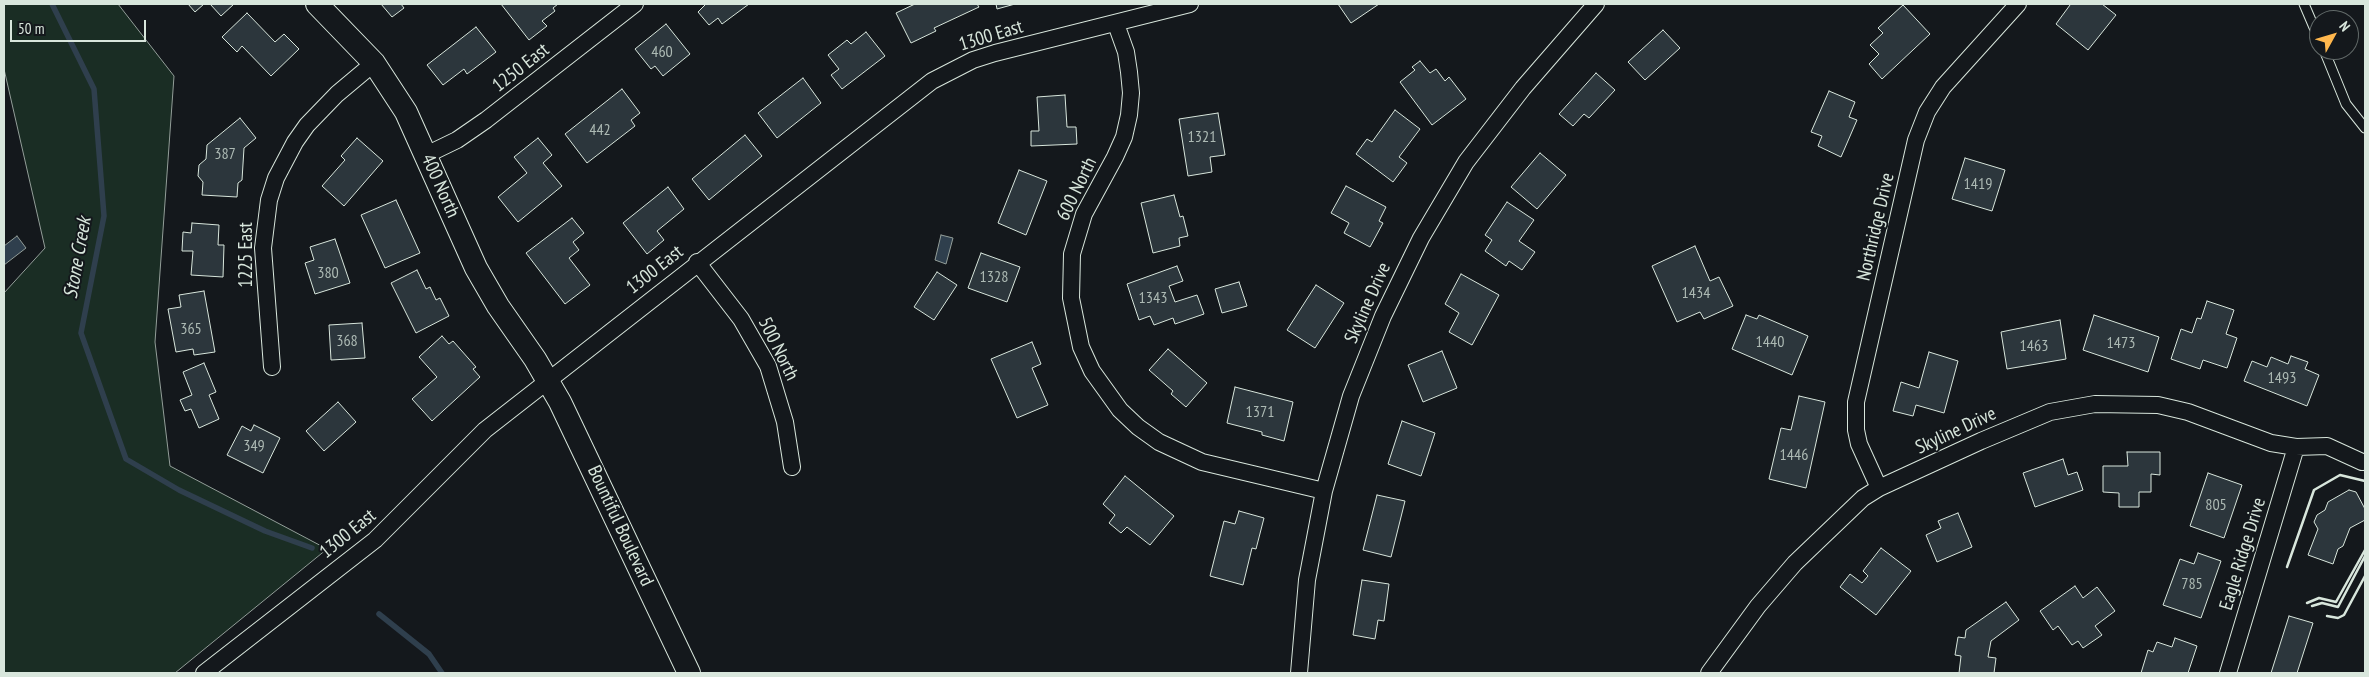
<!DOCTYPE html>
<html>
<head>
<meta charset="utf-8">
<style>
	body { margin:0 }
	#map { position:relative; width:2369px; height:677px; overflow:hidden; background:#14181c; font-family:"PT Sans Narrow",sans-serif }
	canvas { display:block }
	.frame { position:absolute; inset:0; border:5px solid #d8e6dc; pointer-events:none }
	.north { position:absolute; left:2309px; top:10px; width:50px; height:50px; box-sizing:border-box; background:#14181c; border:1px solid #626a69; border-radius:50%; rotate:51deg; font-size:14px; font-weight:700; line-height:20px; text-align:center; color:#d8e6dc }
	.north::after { content:''; display:block; margin:auto; width:18px; height:22px; background:#ffb74d; clip-path:polygon(50% 0,100% 100%,50% 72%,0 100%) }
	.scale { position:absolute; left:10px; top:20px; width:136px; height:22px; box-sizing:border-box; border:2px solid #d8e6dc; border-top:0; padding-left:6px; font-size:15px; line-height:18px; white-space:nowrap; color:#d8e6dc; -webkit-text-stroke:4px #14181c; paint-order:stroke }
</style>
</head>
<body>
<div id="map">
<canvas width="2369" height="677"></canvas>
<div class="frame"></div>
<div class="north">N</div>
<div class="scale">50 m</div>
</div>
<script>
const c = document.querySelector('canvas').getContext('2d');
c.lineJoin = 'round';
function paint(path, color) { c.fillStyle = color; c.fill(path, 'evenodd'); }
const poly = rows => new Path2D(rows.map(r => 'M' + r).join(''));
function trace(path, color, width, dash) { c.strokeStyle = color; c.lineWidth = width; c.lineCap = dash ? 'butt' : 'round'; c.setLineDash(dash || []); c.stroke(path); }
function drawText(font, color, halo, rows, align = 'center') {
  c.font = font + ' "PT Sans Narrow",sans-serif'; c.lineWidth = 4; c.setLineDash([]); c.textBaseline = 'middle'; c.strokeStyle = halo; c.fillStyle = color; for (const [text, x, y, turn = 0] of rows) {
    c.save(); c.translate(x, y); c.rotate((+turn || 0) * Math.PI / 180); c.textAlign = isNaN(turn) ? turn : align; if (halo) c.strokeText(text, 0, 0); c.fillText(text, 0, 0); c.restore();
  }
}
const green = poly([
	[4,4,118,4,174,76,155,342,170,466,327,549,175,673,4,673,4,293,45,248,4,69,4,4]
]);
paint(green, '#1a2d24');
trace(green, '#939e99', 1);
const water = poly([
	[941,235,953,238,946,264,935,260,941,235],
	[17,236,26,248,4,265,4,246,17,236]
]);
paint(water, '#2f3f4d');
trace(water, '#939e99', 1);
trace(poly([
	[52,4,94,89,104,216,81,333,126,459,179,490,265,531,312,548],
	[379,614,429,654,442,673]
]), '#2f3f4d', 5.5);
const building = poly([
	[188,4,204,4,195,12,188,4],
	[210,4,234,4,221,16,210,4],
	[381,4,401,4,404,8,392,17,381,4],
	[501,4,558,4,553,8,555,11,542,21,547,26,529,40,501,4],
	[706,4,749,4,722,24,718,18,709,25,698,12,706,4],
	[915,4,977,4,979,7,934,28,936,31,911,43,896,13,915,4],
	[996,4,1015,4,997,9,996,4],
	[1338,4,1379,4,1351,23,1338,4],
	[2069,4,2102,4,2116,15,2088,50,2056,24,2070,5,2069,4],
	[1903,5,1930,34,1882,79,1869,64,1879,54,1870,45,1883,33,1878,28,1903,5],
	[247,13,275,42,284,34,299,49,271,76,242,46,237,52,222,37,247,13],
	[666,24,690,54,663,76,655,66,651,69,635,49,666,24],
	[476,27,496,52,467,74,464,69,443,85,427,65,476,27],
	[1663,30,1680,48,1645,80,1628,62,1663,30],
	[866,32,885,56,842,89,831,75,839,69,828,55,847,40,851,44,866,32],
	[1420,61,1430,73,1436,69,1445,81,1449,77,1466,99,1432,125,1400,82,1415,70,1412,67,1420,61],
	[1596,73,1615,90,1589,118,1584,114,1573,126,1559,114,1596,73],
	[803,78,821,103,777,138,758,113,803,78],
	[622,89,640,113,631,120,635,126,587,163,565,134,622,89],
	[1829,91,1855,102,1849,117,1857,120,1841,157,1818,146,1822,136,1811,132,1829,91],
	[1065,95,1067,127,1076,127,1077,144,1031,146,1031,131,1039,131,1037,97,1065,95],
	[1395,110,1420,129,1399,157,1407,163,1393,182,1356,154,1367,139,1372,142,1395,110],
	[1218,113,1225,155,1210,157,1212,172,1188,176,1179,119,1218,113],
	[240,118,256,138,244,148,242,180,238,183,237,197,202,195,203,182,198,176,199,165,206,159,207,145,240,118],
	[745,135,762,156,709,200,692,179,745,135],
	[357,138,383,161,344,206,322,186,345,160,341,156,357,138],
	[538,138,552,155,543,163,562,186,518,222,498,197,527,173,514,157,538,138],
	[1540,153,1566,175,1537,209,1511,187,1540,153],
	[1965,158,2005,170,1992,211,1952,199,1965,158],
	[1019,170,1047,181,1026,235,998,223,1019,170],
	[1346,186,1386,207,1379,221,1383,223,1370,247,1344,233,1349,223,1331,213,1346,186],
	[668,187,684,209,657,231,664,240,647,254,623,223,668,187],
	[1174,195,1180,217,1183,216,1188,236,1179,238,1180,246,1153,253,1141,203,1174,195],
	[396,200,420,253,385,268,361,215,396,200],
	[1507,202,1534,220,1519,241,1535,252,1522,270,1509,261,1506,266,1485,251,1492,240,1485,235,1507,202],
	[572,218,584,233,573,242,579,250,569,258,590,285,565,304,526,253,572,218],
	[192,223,219,225,218,245,224,245,223,277,191,275,193,251,182,251,183,232,191,233,192,223],
	[335,239,350,283,315,294,305,263,314,260,310,247,335,239],
	[1695,246,1710,281,1719,277,1733,306,1704,319,1700,312,1677,322,1652,266,1695,246],
	[981,253,1020,267,1007,302,968,288,981,253],
	[1177,266,1183,281,1169,286,1175,302,1197,295,1204,314,1175,324,1173,318,1154,325,1150,316,1139,320,1127,284,1177,266],
	[417,270,426,289,430,287,436,300,440,298,449,316,416,333,391,283,417,270],
	[937,272,957,285,934,320,914,307,937,272],
	[1461,274,1499,295,1472,345,1449,332,1459,313,1445,304,1461,274],
	[1239,282,1247,306,1222,313,1215,289,1239,282],
	[1316,285,1344,303,1315,348,1287,330,1316,285],
	[204,291,215,352,194,355,193,349,176,352,168,309,181,307,179,295,204,291],
	[2207,301,2234,310,2226,334,2237,338,2227,368,2203,360,2200,369,2171,359,2181,329,2192,333,2197,318,2201,319,2207,301],
	[1746,315,1757,319,1759,315,1808,336,1792,375,1732,349,1746,315],
	[2094,315,2159,337,2148,372,2083,350,2094,315],
	[2060,320,2066,359,2007,369,2001,332,2060,320],
	[362,323,365,358,331,360,329,325,362,323],
	[442,336,449,344,453,341,476,367,473,369,480,377,432,421,412,399,437,377,419,357,442,336],
	[1032,342,1041,364,1032,368,1048,405,1017,418,991,359,1032,342],
	[1168,349,1207,383,1186,407,1171,394,1173,391,1149,370,1168,349],
	[1442,351,1457,388,1423,402,1408,365,1442,351],
	[1929,352,1958,361,1944,413,1916,405,1913,416,1893,411,1901,382,1919,388,1929,352],
	[2291,356,2308,362,2305,369,2319,375,2307,406,2244,381,2252,361,2267,367,2271,357,2288,364,2291,356],
	[204,363,216,392,209,395,219,419,199,428,191,409,185,411,180,400,192,395,183,372,204,363],
	[1235,387,1293,402,1284,441,1262,435,1262,432,1227,423,1235,387],
	[1799,396,1825,402,1806,488,1769,479,1781,428,1791,430,1799,396],
	[338,402,356,422,324,451,306,431,338,402],
	[1402,421,1435,433,1421,476,1388,464,1402,421],
	[254,425,280,438,263,473,227,455,242,426,251,431,254,425],
	[2127,452,2160,452,2160,475,2151,474,2151,492,2139,492,2139,507,2119,507,2119,493,2103,492,2103,466,2128,466,2127,452],
	[2063,459,2068,475,2077,472,2083,490,2035,507,2023,473,2063,459],
	[2208,473,2242,485,2224,538,2190,526,2208,473],
	[1125,476,1174,516,1150,545,1127,527,1121,533,1109,523,1115,515,1103,504,1125,476],
	[2349,490,2356,492,2365,509,2365,520,2350,528,2343,546,2338,549,2333,564,2308,555,2318,529,2314,522,2317,515,2325,510,2328,502,2349,490],
	[1377,495,1405,501,1391,557,1363,550,1377,495],
	[1239,511,1264,518,1256,549,1252,548,1243,585,1210,576,1224,521,1235,524,1239,511],
	[1958,513,1972,547,1937,562,1926,535,1941,528,1938,521,1958,513],
	[1881,548,1911,571,1876,615,1840,587,1850,574,1862,583,1868,576,1863,571,1881,548],
	[2198,553,2221,561,2201,618,2163,605,2180,559,2194,564,2198,553],
	[1362,580,1389,584,1384,621,1378,620,1375,639,1353,635,1362,580],
	[2075,586,2083,598,2097,587,2115,611,2095,626,2102,635,2083,648,2078,641,2072,645,2058,626,2053,630,2040,611,2075,586],
	[2006,602,2019,620,1991,641,1988,657,1996,658,1994,673,1959,673,1961,656,1955,655,1958,637,1965,638,1966,630,2006,602],
	[2289,616,2313,623,2297,673,2271,673,2289,616],
	[2175,638,2197,646,2188,673,2141,673,2148,650,2153,652,2157,642,2172,647,2175,638]
]);
paint(building, '#2c363c');
trace(building, '#d8e6dc', 1);
const lane = poly([
	[2304,4,2319,39],
	[2324,50,2346,104,2365,128]
]);
const street = poly([
	[1116,24,1126,52,1129,72,1131,93,1129,115,1124,137,1115,157,1084,214,1072,254,1071,298,1081,347,1092,371,1120,410,1138,427,1159,442,1202,462,1324,491],
	[426,155,457,140,486,120,635,4],
	[697,262,741,319,768,366,785,422,792,467],
	[272,367,263,248,269,200,276,178,295,142,307,125,337,94,374,63],
	[1879,488,1859,444,1856,430,1856,402,1916,140,1927,112,1943,87,2018,4],
	[204,673,375,540,485,430,932,81,973,60,995,53,1190,4],
	[1299,673,1307,580,1324,491,1351,396,1383,316,1421,238,1466,162,1523,88,1596,4],
	[1709,673,1758,606,1795,563,1863,498,1879,488,1981,441,2050,412,2095,404,2158,405,2188,412,2271,443,2296,447,2327,446,2362,462],
	[2228,673,2296,447]
]);
const secondary = poly([
	[317,4,374,63,406,112,476,268,498,306,535,359,560,402,689,673]
]);
trace(lane, '#d8e6dc', 11);
trace(street, '#d8e6dc', 18);
trace(secondary, '#d8e6dc', 24);
trace(lane, '#14181c', 9);
trace(street, '#14181c', 16);
trace(secondary, '#14181c', 22);
trace(poly([
	[2287,567,2314,490,2340,475,2365,481],
	[2307,603,2319,598,2336,602,2365,550],
	[2312,606,2322,603,2338,607,2365,556],
	[2327,616,2338,618,2344,615,2365,576]
]), '#d8e6dc', 2.5);
drawText('16px', '#adbab4', null, [
	["460",662,52],
	["442",600,130],
	["1321",1202,137],
	["387",225,154],
	["1419",1978,184],
	["380",328,273],
	["1328",994,277],
	["1434",1696,293],
	["1343",1153,298],
	["365",191,329],
	["368",347,341],
	["1440",1770,342],
	["1473",2121,343],
	["1463",2034,346],
	["1493",2282,378],
	["1371",1260,412],
	["349",254,446],
	["1446",1794,455],
	["805",2216,505],
	["785",2192,584]
]);
drawText('19px', '#d8e6dc', '#14181c', [
	["1300 East",991,36,-17],
	["1250 East",521,68,-38],
	["400 North",440,186,66],
	["600 North",1077,189,-64],
	["Northridge Drive",1876,227,-77],
	["1225 East",247,255,-90],
	["1300 East",655,270,-38],
	["Skyline Drive",1368,303,-66],
	["500 North",778,349,64],
	["Skyline Drive",1956,431,-25],
	["Bountiful Boulevard",620,526,65],
	["1300 East",348,534,-39],
	["Eagle Ridge Drive",2243,554,-73]
]);
drawText('italic 20px', '#d8e6dc', '#14181c', [
	["Stone Creek",78,258,-80]
]);
</script>
</body>
</html>
